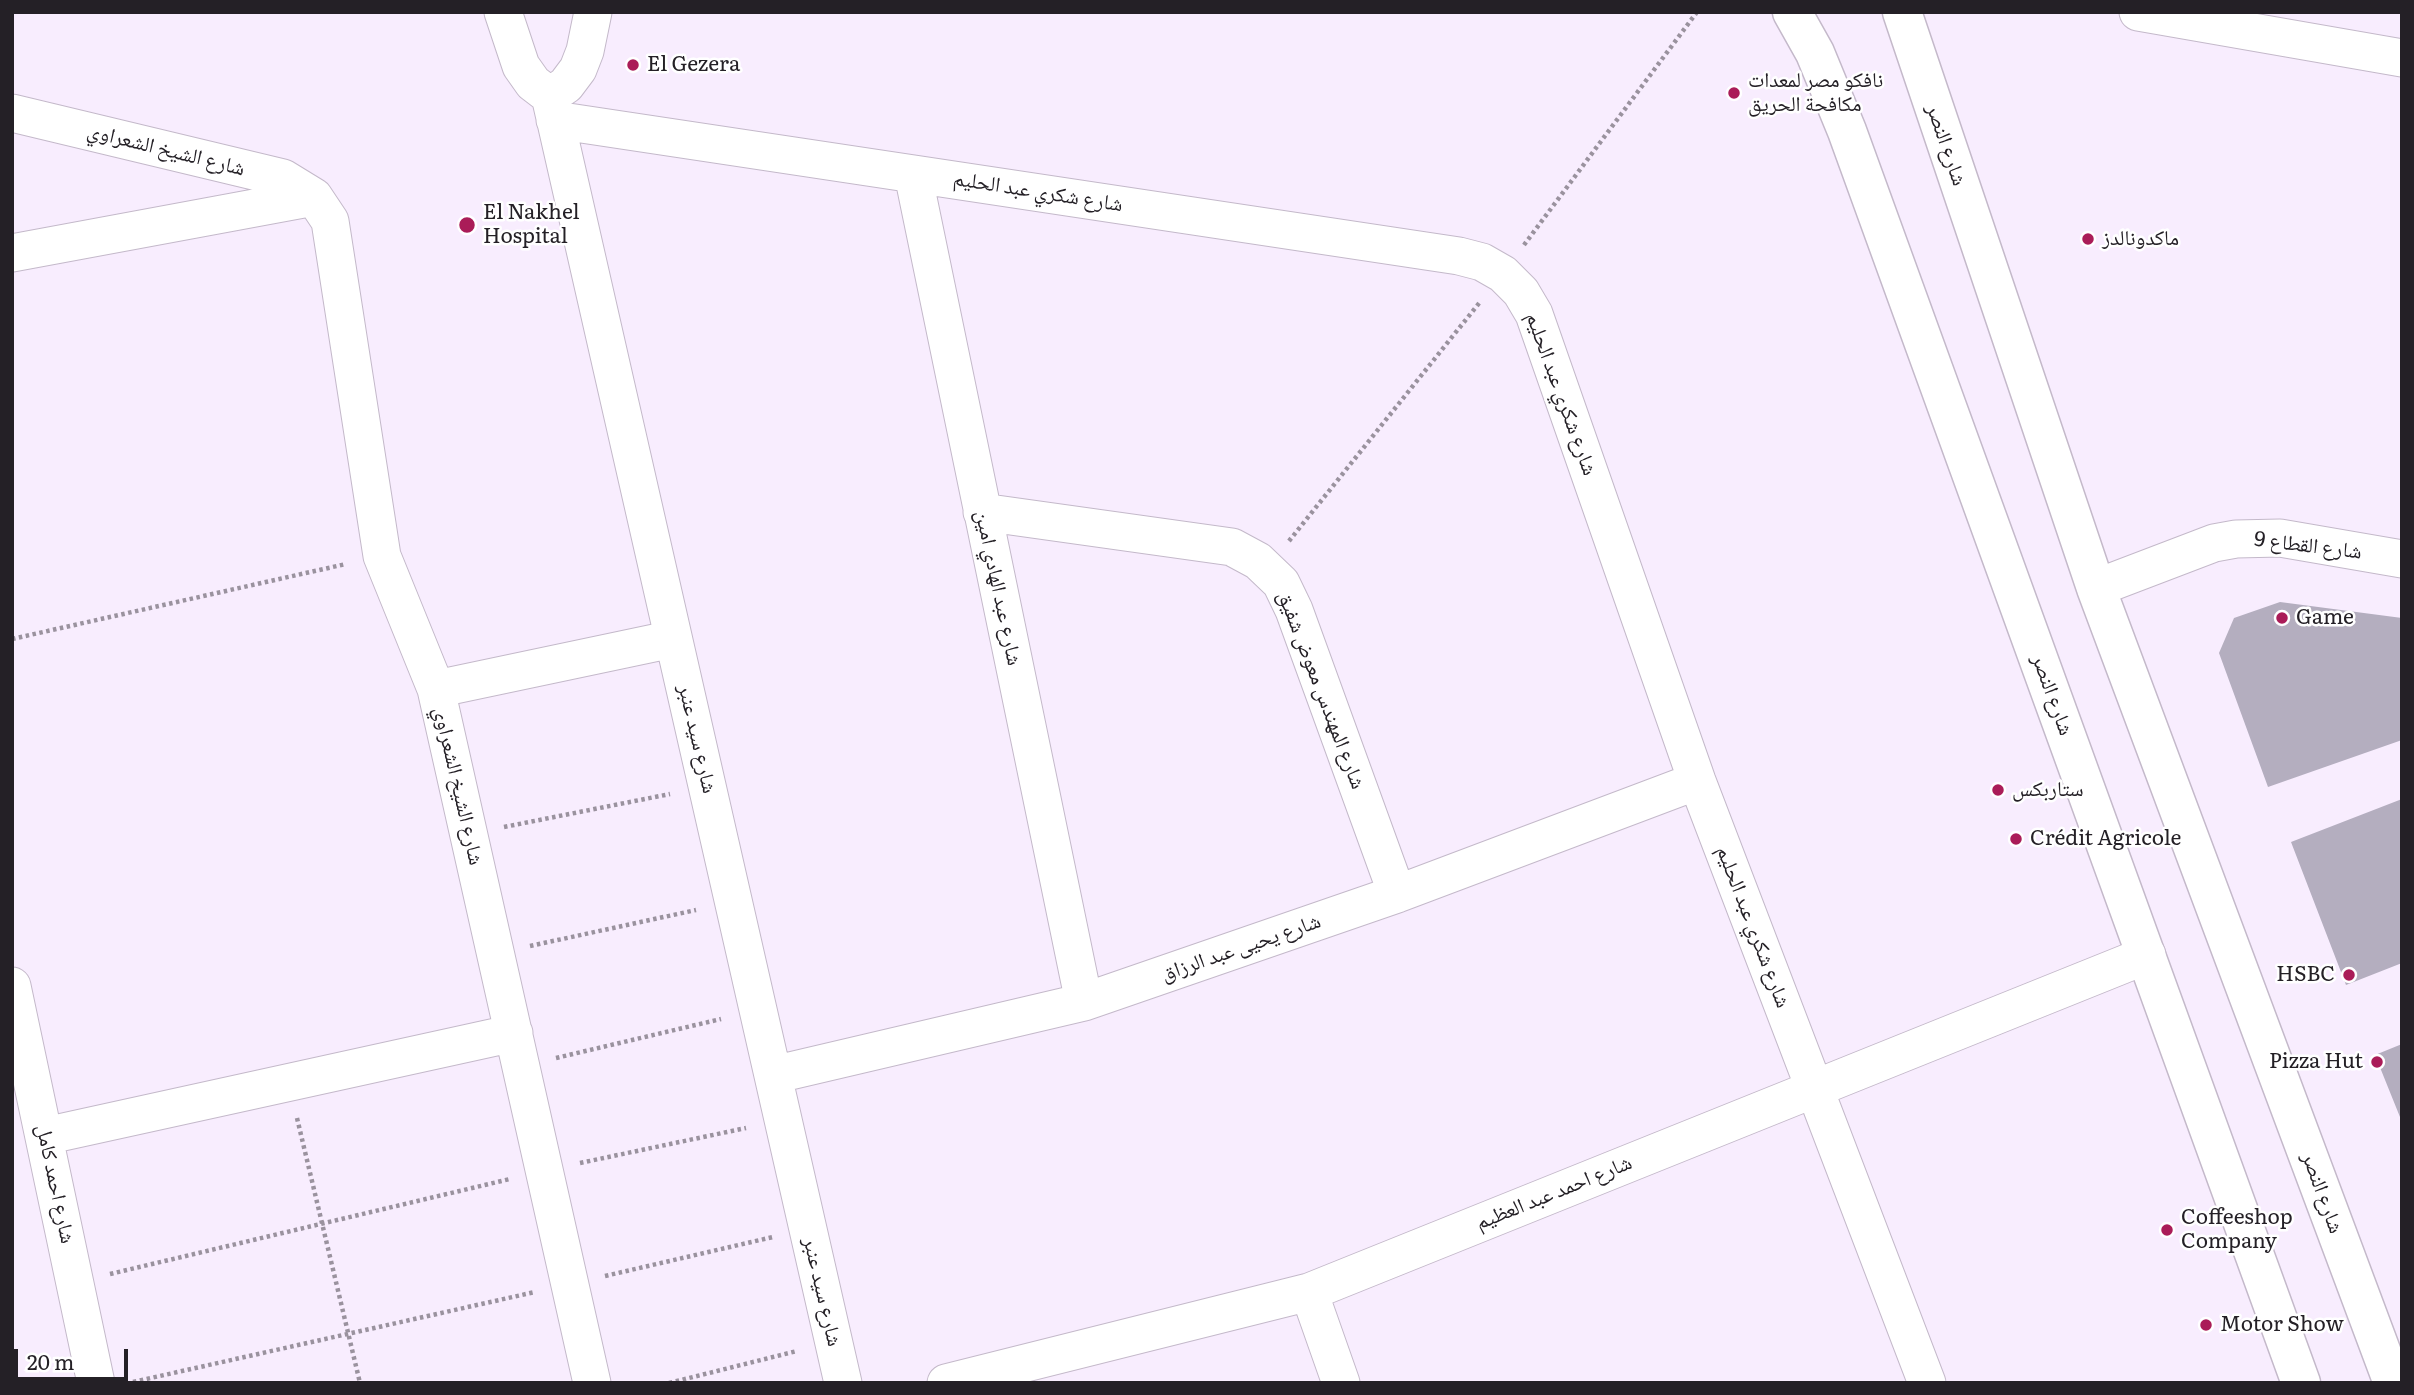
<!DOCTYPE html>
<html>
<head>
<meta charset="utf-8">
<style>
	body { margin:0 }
	#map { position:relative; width:2414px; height:1395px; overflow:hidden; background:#f8edfe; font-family:Literata,serif }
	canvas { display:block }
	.frame { position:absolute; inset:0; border:14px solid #242026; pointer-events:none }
	.scale { position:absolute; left:14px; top:1349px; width:114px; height:32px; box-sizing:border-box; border:4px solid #242026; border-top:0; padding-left:9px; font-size:21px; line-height:24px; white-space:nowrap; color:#242026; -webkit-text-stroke:5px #fff; paint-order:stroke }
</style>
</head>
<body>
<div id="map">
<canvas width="2414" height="1395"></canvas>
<div class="frame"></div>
<div class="scale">20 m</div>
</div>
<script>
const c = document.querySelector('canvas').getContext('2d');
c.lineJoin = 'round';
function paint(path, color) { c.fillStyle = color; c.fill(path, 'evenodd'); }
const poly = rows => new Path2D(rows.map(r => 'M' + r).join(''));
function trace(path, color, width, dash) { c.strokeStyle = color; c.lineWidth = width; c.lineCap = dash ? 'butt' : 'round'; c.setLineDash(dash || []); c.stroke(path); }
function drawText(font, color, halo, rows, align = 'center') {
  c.font = font + ' Literata,"Noto Naskh Arabic",serif'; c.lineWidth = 5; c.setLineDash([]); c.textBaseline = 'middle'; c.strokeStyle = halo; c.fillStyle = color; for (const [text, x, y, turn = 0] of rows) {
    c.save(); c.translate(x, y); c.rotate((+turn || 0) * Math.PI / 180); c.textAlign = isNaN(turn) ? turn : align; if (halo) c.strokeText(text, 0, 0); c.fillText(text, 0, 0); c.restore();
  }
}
paint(poly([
	[2280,602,2402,618,2402,740,2268,787,2219,653,2234,618],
	[2402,799,2402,963,2346,985,2291,842],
	[2402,1044,2402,1122,2375,1055]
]), '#b4aebf');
const minor = poly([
	[503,12,521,66,533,83,550,96,843,1383],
	[2138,12,2402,58],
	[550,96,566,85,578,69,585,51,593,12],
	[12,113,283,178,314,197,330,221,382,556,436,689,592,1383],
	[555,120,1459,256,1482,262,1503,274,1521,292,1534,314,1697,781,1927,1383],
	[913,174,1084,1002],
	[12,253,314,197],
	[982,512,1232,547,1258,561,1281,583,1294,610,1397,894],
	[2096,588,2214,543,2236,539,2280,538,2402,559],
	[436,689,673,639],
	[12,986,96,1383],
	[773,1075,1084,1002,1397,894,1697,781],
	[45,1136,514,1033],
	[1309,1292,1341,1383],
	[946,1383,1309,1292,2147,955]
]);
const major = poly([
	[1792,12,1815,53,1847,131,2301,1383],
	[1902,12,2096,588,2393,1383]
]);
trace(minor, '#c4b9ca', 39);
trace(major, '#c4b9ca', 41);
trace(poly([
	[1524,245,1697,12],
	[1289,541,1480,302],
	[12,639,346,564],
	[504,827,670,794],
	[530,946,696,910],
	[556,1058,721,1019],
	[297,1118,360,1383],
	[580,1163,746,1128],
	[110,1274,510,1179],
	[605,1276,773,1237],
	[133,1382,535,1292],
	[669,1383,797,1351]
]), '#9a929e', 4.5, [3.5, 3.5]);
trace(minor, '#fff', 37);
trace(major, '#fff', 38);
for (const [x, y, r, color] of [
	[633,65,7,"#aa1c58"],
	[1734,93,7,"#aa1c58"],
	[467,225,9,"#aa1c58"],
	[2088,239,7,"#aa1c58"],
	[2282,618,7,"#aa1c58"],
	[1998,790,7,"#aa1c58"],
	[2016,839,7,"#aa1c58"],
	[2349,975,7,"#aa1c58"],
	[2377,1062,7,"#aa1c58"],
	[2167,1230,7,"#aa1c58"],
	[2206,1325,7,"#aa1c58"]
]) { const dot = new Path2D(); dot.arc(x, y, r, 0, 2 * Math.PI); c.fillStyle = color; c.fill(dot); trace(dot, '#fff', 2.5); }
drawText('21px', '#242026', '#fff', [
	["El Gezera",647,65],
	["نافكو مصر لمعدات",1748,81],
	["مكافحة الحريق",1748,105],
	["El Nakhel",483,213],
	["Hospital",483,237],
	["ماكدونالدز",2102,239],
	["Game",2296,618],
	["ستاربكس",2012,790],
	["Crédit Agricole",2030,839],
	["HSBC",2335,975,"right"],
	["Pizza Hut",2363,1062,"right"],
	["Coffeeshop",2181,1218],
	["Company",2181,1242],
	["Motor Show",2220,1325]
], 'left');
drawText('21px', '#242026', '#fff', [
	["شارع النصر",1946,145,71],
	["شارع الشيخ الشعراوي",166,150,14],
	["شارع شكري عبد الحليم",1038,192,9],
	["شارع شكري عبد الحليم",1561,394,70],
	["شارع القطاع 9",2308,546,7],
	["شارع عبد الهادي امين",998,588,78],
	["شارع المهندس معوض شفيق",1321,690,69],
	["شارع النصر",2052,695,70],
	["شارع سيد عنبر",697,739,77],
	["شارع الشيخ الشعراوي",458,786,77],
	["شارع شكري عبد الحليم",1753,927,69],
	["شارع يحيى عبد الرزاق",1241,948,-19],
	["شارع احمد كامل",55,1184,78],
	["شارع احمد عبد العظيم",1554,1193,-22],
	["شارع النصر",2322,1193,70],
	["شارع سيد عنبر",822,1292,77]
]);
</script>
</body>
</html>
